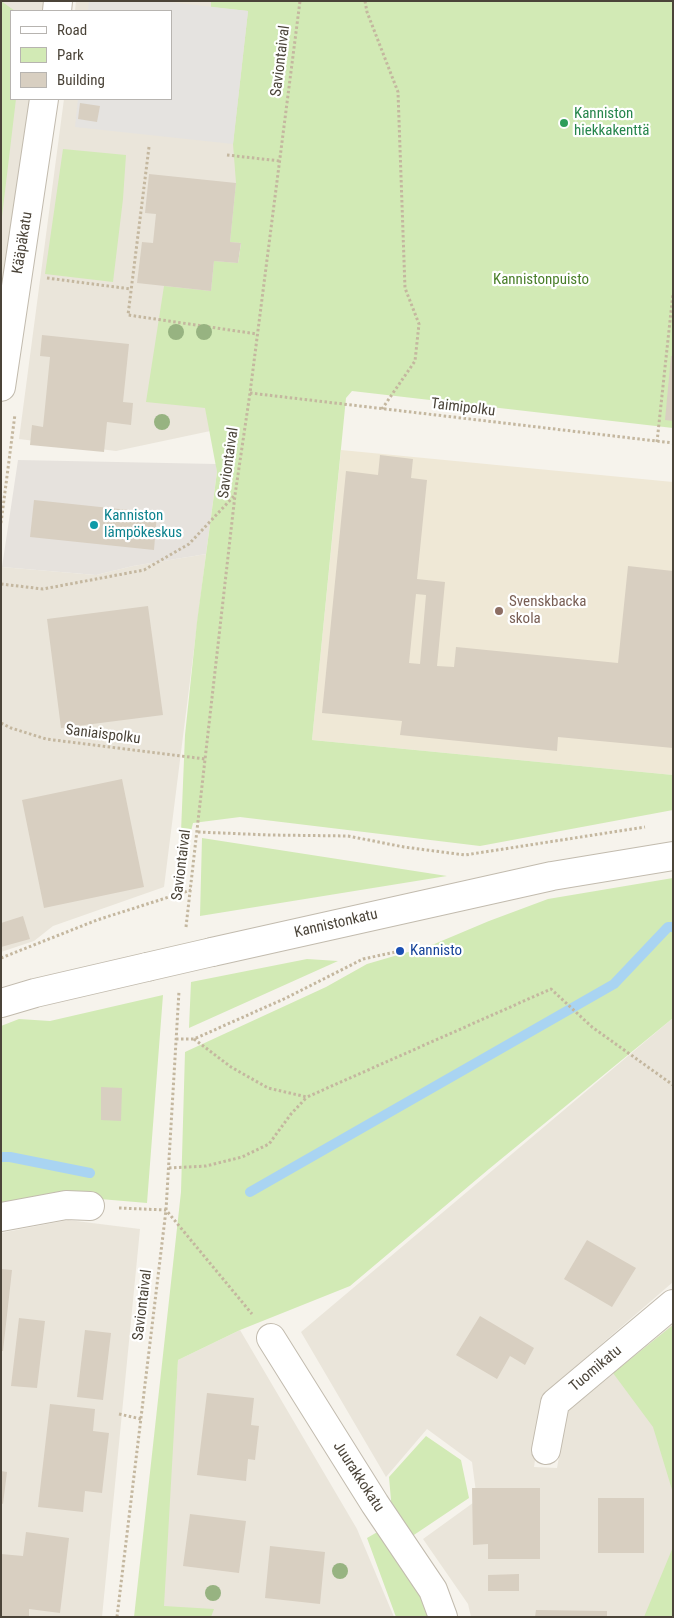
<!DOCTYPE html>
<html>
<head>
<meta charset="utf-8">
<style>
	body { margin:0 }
	#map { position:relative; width:674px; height:1618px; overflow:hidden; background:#f6f3ec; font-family:"Roboto Condensed",sans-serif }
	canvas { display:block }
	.frame { position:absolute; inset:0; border:2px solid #4b4439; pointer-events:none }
	.legend { position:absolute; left:10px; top:10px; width:162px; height:90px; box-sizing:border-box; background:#fff; border:1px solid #b7b4b0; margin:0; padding:6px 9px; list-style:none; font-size:15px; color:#4b4439 }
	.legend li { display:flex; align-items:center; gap:10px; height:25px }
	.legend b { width:25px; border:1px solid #b7b4b0 }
</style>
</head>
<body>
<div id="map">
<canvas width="674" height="1618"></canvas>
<div class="frame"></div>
<ul class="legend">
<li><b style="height:6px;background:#fff"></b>Road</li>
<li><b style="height:14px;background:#d2eab5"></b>Park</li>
<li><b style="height:14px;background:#d8cfc1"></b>Building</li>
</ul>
</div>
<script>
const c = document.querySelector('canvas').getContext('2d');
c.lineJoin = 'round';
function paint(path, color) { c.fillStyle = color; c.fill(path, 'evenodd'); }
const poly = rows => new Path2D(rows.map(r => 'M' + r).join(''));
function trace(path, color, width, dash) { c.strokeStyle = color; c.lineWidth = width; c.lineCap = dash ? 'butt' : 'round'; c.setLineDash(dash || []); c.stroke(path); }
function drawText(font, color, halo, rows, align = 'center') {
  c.font = font + ' "Roboto Condensed",sans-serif'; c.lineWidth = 4.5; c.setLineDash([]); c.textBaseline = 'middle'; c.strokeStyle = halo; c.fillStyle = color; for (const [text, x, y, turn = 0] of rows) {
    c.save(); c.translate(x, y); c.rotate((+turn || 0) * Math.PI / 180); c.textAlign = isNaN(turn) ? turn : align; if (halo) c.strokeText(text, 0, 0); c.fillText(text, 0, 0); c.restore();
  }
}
paint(poly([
	[1,1,47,1,46,11,11,11,11,99,34,99,1,331],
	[76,1,271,1,215,430,116,451,19,439,64,99,171,99,171,11,75,11],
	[206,554,164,887,53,926,34,941,1,952,2,567,96,575,133,566],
	[673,1018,673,1282,545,1393,534,1467,557,1468,567,1412,673,1324,673,1617,471,1617,468,1604,423,1539,477,1500,472,1462,427,1429,386,1477,301,1332],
	[68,1220,140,1229,102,1617,1,1617,1,1233],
	[240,1330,357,1529,394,1617,159,1617,178,1360]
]), '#eae5da');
paint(poly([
	[18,460,216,464,217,472,206,554,133,566,96,575,2,567]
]), '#e6e2dd');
paint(poly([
	[341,450,673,482,673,775,312,740]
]), '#efe8d6');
paint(poly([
	[1,1,15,11,11,11,11,99,16,99,1,225],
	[211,1,673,1,673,428,352,391,346,398,312,740,673,775,673,810,480,846,240,817,193,823,179,880,185,735,197,622,217,472,205,408,146,402,164,286,211,291,214,261,238,263,241,243,230,242,236,183,233,144,248,11,211,7],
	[63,149,126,155,123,199,113,282,45,274],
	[202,838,447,876,200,916],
	[673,878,673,1018,489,1169,350,1286,240,1330,178,1360,164,1606,214,1609,211,1617,134,1617,181,1192,185,1052,326,987,367,964,432,945,489,921,548,899],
	[307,959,338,961,189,1028,191,982],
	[163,995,147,1203,65,1196,1,1207,1,1026,19,1019,50,1021],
	[673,1325,673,1493,653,1427,613,1373],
	[426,1436,461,1460,469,1498,393,1549,437,1617,396,1617,367,1538,393,1523,389,1477],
	[673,1547,673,1617,644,1617]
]), '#d2eab5');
paint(poly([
	[89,1,160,1,248,11,233,144,75,127,78,99,171,99,171,11,88,11]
]), '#e5e3e0');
trace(poly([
	[1,1157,10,1157,90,1173],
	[250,1192,614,984,668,927,673,927]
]), '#a9d4f2', 10);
paint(poly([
	[80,103,100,106,97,122,78,119],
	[149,174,236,183,230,242,241,243,238,263,214,261,211,291,137,283,142,242,153,243,156,214,145,213],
	[42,335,129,344,123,402,133,403,131,425,107,422,104,452,30,445,32,425,43,427,50,357,40,356],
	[671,356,673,356,673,421,665,420],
	[380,455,413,459,411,478,427,480,417,579,445,582,437,666,454,667,456,647,618,663,628,566,673,571,673,748,558,737,557,751,400,735,402,721,322,713,346,471,378,475],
	[416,594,426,595,420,664,409,663],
	[34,500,157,513,154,550,30,537],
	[148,606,163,715,61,728,47,619],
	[122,779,144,887,44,908,22,800],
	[23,916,30,939,1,947,1,923],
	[101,1087,122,1088,121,1121,101,1120],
	[587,1240,636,1268,612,1307,564,1279],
	[1,1269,12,1270,3,1351,1,1351],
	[480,1316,534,1348,525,1365,510,1356,497,1379,456,1355],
	[19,1318,45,1321,37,1388,11,1386],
	[85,1330,111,1333,103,1400,77,1397],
	[207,1393,254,1398,251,1425,259,1426,255,1460,248,1459,246,1481,197,1475],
	[50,1404,95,1409,93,1431,109,1433,102,1493,85,1491,83,1512,38,1507],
	[1,1471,7,1472,3,1504,1,1503],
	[472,1488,540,1488,540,1559,488,1559,488,1544,473,1545],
	[598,1498,644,1498,644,1553,598,1553],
	[190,1514,246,1521,239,1573,183,1566],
	[26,1532,69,1538,60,1613,29,1609,29,1617,1,1617,1,1554,23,1556],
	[270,1546,325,1552,320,1604,265,1598],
	[519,1574,519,1591,488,1591,488,1575],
	[536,1610,607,1611,607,1617,535,1617]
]), '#d8cfc1');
const minor = poly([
	[57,11,58,1],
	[1,387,44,99],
	[212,952,552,876,673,856],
	[1,1003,35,993,147,967],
	[1,1217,66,1205,90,1206],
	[271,1338,375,1504,433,1590,443,1617],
	[546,1450,555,1403,673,1304]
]);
trace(minor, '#c2bbae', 30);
trace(poly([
	[365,1,367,12,398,92,405,288,419,324,415,361,382,409],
	[149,147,128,315,257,334],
	[227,155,280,161],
	[47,278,131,289],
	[250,393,673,443],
	[657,442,673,293],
	[1,523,15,414],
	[1,584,43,589,144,570,189,544,235,495],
	[1,723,11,728,46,739,205,759],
	[198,832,269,835,348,836,404,847,465,855,645,827],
	[186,927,235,495,250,393,300,1],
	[1,958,97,920,191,890],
	[176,1039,194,1039,286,998,363,959,400,951],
	[194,1039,231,1067,268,1088,307,1097,551,989,592,1027,673,1085],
	[169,1168,206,1166,242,1157,269,1144,291,1114,306,1098],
	[119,1208,166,1210,252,1314],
	[119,1414,141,1419],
	[117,1617,166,1210,179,991]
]), '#c4b79f', 3, [2.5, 2.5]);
trace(minor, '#fff', 28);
const minorBridge = poly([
	[147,967,212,952]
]);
trace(minorBridge, '#c2bbae', 30, []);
trace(minorBridge, '#fff', 28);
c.fillStyle = '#97b381';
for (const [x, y] of [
	[176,332],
	[204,332],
	[162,422],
	[340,1571],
	[213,1593]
]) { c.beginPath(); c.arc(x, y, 8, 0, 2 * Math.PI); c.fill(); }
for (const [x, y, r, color] of [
	[564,123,5,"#2e9e5b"],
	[94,525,5,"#0f9aa8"],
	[499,611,5,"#8d6e63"],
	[400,951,5,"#1a4fb4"]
]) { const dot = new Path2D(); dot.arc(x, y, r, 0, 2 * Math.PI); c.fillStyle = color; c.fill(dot); trace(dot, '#fff', 2); }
drawText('15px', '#4b4439', '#fff', [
	["Saviontaival",281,61,-83],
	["Kääpäkatu",23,243,-81],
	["Taimipolku",463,408,7],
	["Saviontaival",229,463,-82],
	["Saniaispolku",103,735,7],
	["Saviontaival",182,865,-83],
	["Kannistonkatu",336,924,-13],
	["Saviontaival",143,1305,-83],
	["Tuomikatu",596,1369,-40],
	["Juurakkokatu",358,1477,57]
]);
drawText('15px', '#27864d', '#fff', [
	["Kanniston",574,114],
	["hiekkakenttä",574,131]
], 'left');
drawText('15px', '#4a7f2a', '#fff', [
	["Kannistonpuisto",541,280]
]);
drawText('15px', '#0d838f', '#fff', [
	["Kanniston",104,516],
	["lämpökeskus",104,533]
], 'left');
drawText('15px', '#785e54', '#fff', [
	["Svenskbacka",509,602],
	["skola",509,619]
], 'left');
drawText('15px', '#164399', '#fff', [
	["Kannisto",410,951]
], 'left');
</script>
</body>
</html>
